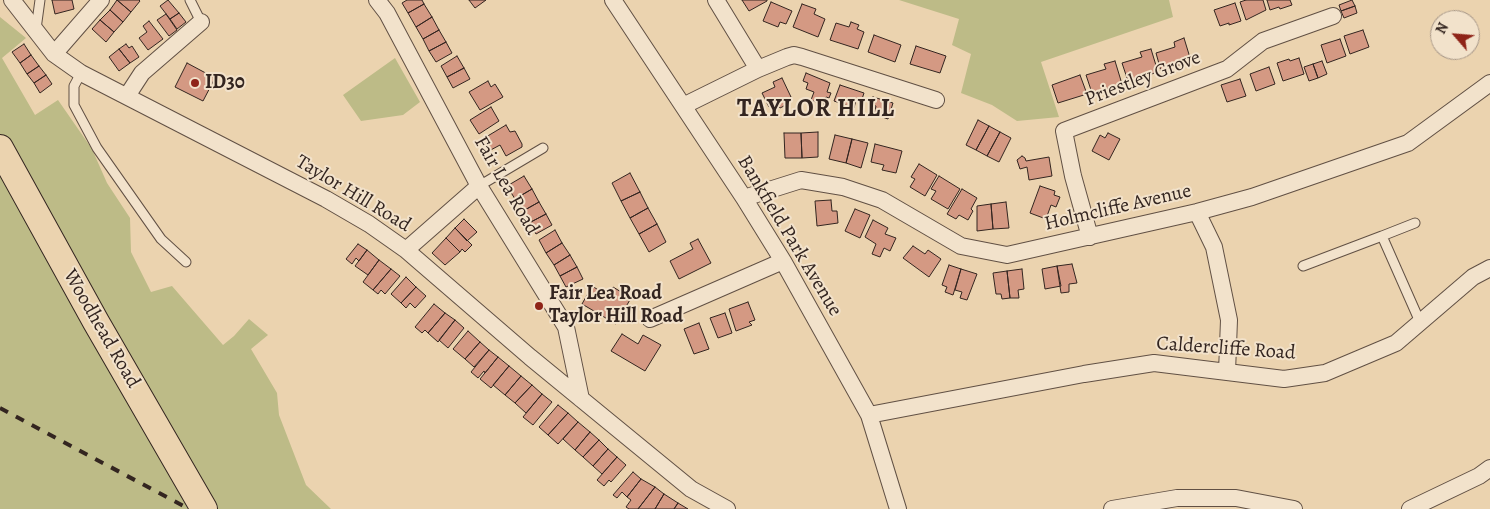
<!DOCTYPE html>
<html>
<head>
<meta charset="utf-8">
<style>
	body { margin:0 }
	#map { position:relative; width:1490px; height:509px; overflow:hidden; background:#ebd3af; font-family:Alegreya,serif }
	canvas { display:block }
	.north { position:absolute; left:1430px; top:10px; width:50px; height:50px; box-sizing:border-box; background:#f2e2cb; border:1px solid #a69687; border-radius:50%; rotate:297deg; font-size:14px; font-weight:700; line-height:20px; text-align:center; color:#332520 }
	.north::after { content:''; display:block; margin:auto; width:18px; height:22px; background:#8f2418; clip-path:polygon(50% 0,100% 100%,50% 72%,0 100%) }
</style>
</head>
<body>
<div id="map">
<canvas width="1490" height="509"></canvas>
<div class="north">N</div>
</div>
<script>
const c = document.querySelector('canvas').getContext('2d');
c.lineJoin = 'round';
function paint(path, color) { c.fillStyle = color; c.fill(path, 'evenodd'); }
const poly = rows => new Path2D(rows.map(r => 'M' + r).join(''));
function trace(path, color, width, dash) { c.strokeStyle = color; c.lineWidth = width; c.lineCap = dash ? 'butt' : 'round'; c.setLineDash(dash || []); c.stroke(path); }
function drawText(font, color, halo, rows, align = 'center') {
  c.font = font + ' Alegreya,serif'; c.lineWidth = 4; c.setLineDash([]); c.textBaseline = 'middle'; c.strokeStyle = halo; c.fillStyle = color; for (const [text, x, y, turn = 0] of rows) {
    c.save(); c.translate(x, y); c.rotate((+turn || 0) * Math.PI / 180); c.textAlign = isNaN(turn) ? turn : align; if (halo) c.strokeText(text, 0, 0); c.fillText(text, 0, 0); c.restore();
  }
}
paint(poly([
	[899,0,1169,0,1173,17,1041,62,1059,117,1017,121,992,105,961,93,971,54,952,45,959,19],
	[0,17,26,38,2,58,35,115,58,100,92,149,107,183,130,218,131,252,151,292,172,286,223,345,234,336,249,319,268,335,251,349,277,393,279,415,306,485,331,509,0,509],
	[395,58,420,102,403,115,361,121,343,95]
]), '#bdbb87');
const building = poly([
	[52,0,72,0,74,9,55,14,52,0],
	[117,0,131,12,123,22,110,10,117,0],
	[117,0,139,0,140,1,131,12,117,0],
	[168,0,179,13,170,19,160,6,168,0],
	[407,0,422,0,424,4,408,13,402,3,407,0],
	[469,0,486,0,475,8,469,0],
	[742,0,767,0,767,1,749,11,742,0],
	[1246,0,1263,0,1266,10,1246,20,1240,2,1246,0],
	[1267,0,1290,0,1292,5,1280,9,1279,7,1270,10,1267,0],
	[1352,0,1355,6,1341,11,1339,5,1352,0],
	[771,2,792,11,786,24,780,22,778,27,763,21,771,2],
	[1235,3,1241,21,1229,25,1229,23,1220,26,1214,10,1235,3],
	[424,4,432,17,416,27,408,13,424,4],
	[802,4,816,9,814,14,825,19,818,37,793,27,802,4],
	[1355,6,1357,13,1344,18,1341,11,1355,6],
	[110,10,123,22,114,32,100,20,110,10],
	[179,13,186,22,177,29,170,19,179,13],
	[166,14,177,30,169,36,157,20,166,14],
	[432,17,439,30,423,39,416,27,432,17],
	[100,20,114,32,106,42,92,29,100,20],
	[149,21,163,39,148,50,139,38,147,32,143,26,149,21],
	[851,22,859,25,857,29,864,32,858,49,830,40,836,23,849,27,851,22],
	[439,30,446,42,429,51,423,39,439,30],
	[1363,30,1369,47,1350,54,1344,36,1363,30],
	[874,35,901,45,895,62,868,52,874,35],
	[1184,38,1191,61,1161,71,1156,53,1175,47,1174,42,1184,38],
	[1340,39,1346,56,1327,63,1321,45,1340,39],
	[446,42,452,53,436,62,429,51,446,42],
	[24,44,31,55,20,63,12,52,24,44],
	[126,44,129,48,132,46,139,57,130,63,119,49,126,44],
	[916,46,946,56,940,73,910,64,916,46],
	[119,49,130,63,119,71,109,57,119,49],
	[1151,49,1158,72,1128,81,1122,63,1142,57,1140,52,1151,49],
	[31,55,39,66,27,74,20,63,31,55],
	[457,56,464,68,447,77,441,66,457,56],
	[1299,58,1304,74,1283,81,1277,63,1289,59,1290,61,1299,58],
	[1115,61,1122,84,1092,93,1086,75,1106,69,1104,64,1115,61],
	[1322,61,1327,74,1318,78,1313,64,1322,61],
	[187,63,215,78,203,101,175,87,187,63],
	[1313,64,1318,78,1309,81,1304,67,1313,64],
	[39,66,46,75,34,83,27,74,39,66],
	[1269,67,1275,84,1256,91,1250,74,1269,67],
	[464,68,470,79,453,88,447,77,464,68],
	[806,73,830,83,827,92,831,93,829,98,826,97,823,105,811,100,814,92,806,89,808,83,803,81,806,73],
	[46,75,52,84,40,93,34,83,46,75],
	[1080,75,1087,94,1058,103,1052,85,1080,75],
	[782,78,791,97,784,100,785,103,784,106,780,108,776,104,769,107,762,93,775,87,773,82,782,78],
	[1240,79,1246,96,1227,102,1221,85,1240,79],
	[488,81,491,87,495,84,503,97,480,110,469,92,488,81],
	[840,85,864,93,861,102,856,100,854,108,834,101,840,85],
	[873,97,893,103,888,119,874,114,876,106,871,105,873,97],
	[491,107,499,121,479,134,470,120,491,107],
	[978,120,989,126,976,150,966,145,978,120],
	[506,125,510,132,515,131,522,144,522,147,506,156,500,145,487,152,481,140,506,125],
	[989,126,1000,132,987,156,976,150,989,126],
	[818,132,818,157,802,158,801,133,818,132],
	[1000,132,1011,138,999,162,987,156,1000,132],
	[784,133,801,133,802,158,785,158,784,133],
	[1108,133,1120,139,1109,160,1092,151,1100,135,1105,138,1108,133],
	[835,135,852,139,846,163,829,159,835,135],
	[852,139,868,143,861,168,846,163,852,139],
	[875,144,902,151,896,173,882,170,884,165,871,162,875,144],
	[1022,156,1025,158,1026,161,1049,157,1052,176,1029,180,1027,167,1020,169,1017,160,1022,156],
	[919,164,937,175,925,196,910,187,915,179,911,177,919,164],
	[630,173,640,192,621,201,612,183,630,173],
	[524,176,532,189,515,199,507,186,524,176],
	[939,176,960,189,948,209,931,199,936,191,931,189,939,176],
	[1040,186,1055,191,1054,195,1060,197,1056,207,1051,205,1046,219,1030,213,1040,186],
	[532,189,539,202,523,211,515,199,532,189],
	[962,189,977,198,971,209,973,211,968,220,959,215,956,219,947,214,962,189],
	[640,192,648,208,630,218,621,201,640,192],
	[831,200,832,211,837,211,838,223,817,226,815,201,831,200],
	[539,202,546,214,529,223,523,211,539,202],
	[1006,202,1009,228,993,229,991,204,1006,202],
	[991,204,993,229,977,231,977,206,991,204],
	[648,208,657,224,639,234,630,218,648,208],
	[855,209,870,215,860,238,845,231,855,209],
	[546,214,552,225,536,234,529,223,546,214],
	[464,219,477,232,467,241,455,228,464,219],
	[873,220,888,228,885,234,896,238,890,251,884,248,880,257,872,254,876,244,865,237,873,220],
	[657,224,666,242,649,252,639,234,657,224],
	[455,228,472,245,465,252,462,249,460,252,446,238,455,228],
	[555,230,562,243,546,253,539,240,555,230],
	[446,238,460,252,445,265,432,253,446,238],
	[698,239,711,263,679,279,670,261,693,249,690,243,698,239],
	[562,243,570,255,554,265,546,253,562,243],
	[358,244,367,250,359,261,356,258,352,264,346,259,358,244],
	[913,246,925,254,928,250,941,259,929,277,903,258,913,246],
	[367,250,379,260,368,275,355,266,367,250],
	[570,255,577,267,560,276,554,265,570,255],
	[379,260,391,269,373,290,363,282,379,260],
	[1072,264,1077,283,1069,284,1069,292,1061,293,1057,266,1072,264],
	[949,265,961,269,953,295,945,292,947,287,942,285,949,265],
	[1057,266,1061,286,1045,289,1042,269,1057,266],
	[577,267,583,279,566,287,560,276,577,267],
	[391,269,400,276,385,294,381,290,378,294,373,290,391,269],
	[961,269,977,274,967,300,960,298,962,292,955,290,961,269],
	[1022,269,1024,289,1018,290,1019,298,1010,298,1007,271,1022,269],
	[1007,271,1010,298,1002,299,1001,294,996,294,993,273,1007,271],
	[406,277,416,287,401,303,391,294,406,277],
	[592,286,608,296,613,287,631,298,616,324,582,304,592,286],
	[416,287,426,296,415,308,410,303,406,308,401,303,416,287],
	[748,302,755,320,749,322,752,325,736,331,729,309,748,302],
	[434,304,445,313,428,333,425,330,422,333,415,327,434,304],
	[445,313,455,320,438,342,428,333,445,313],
	[725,313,732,333,718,338,710,318,725,313],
	[455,320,464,328,448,348,439,340,455,320],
	[699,323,709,349,694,354,684,329,699,323],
	[468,331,480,342,465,359,453,349,468,331],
	[622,334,638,344,643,335,661,345,645,371,611,351,622,334],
	[480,342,489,350,474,367,465,359,480,342],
	[489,350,498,357,485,373,484,371,478,378,471,372,489,350],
	[498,357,509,366,491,388,480,379,498,357],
	[509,366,521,376,505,395,493,385,509,366],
	[521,376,532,385,515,403,505,395,521,376],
	[532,385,542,394,526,413,515,403,532,385],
	[542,394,552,402,533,425,523,417,542,394],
	[558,405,568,413,548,435,539,427,558,405],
	[568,413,578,422,558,444,548,435,568,413],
	[578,422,590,432,575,450,563,439,578,422],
	[590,432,599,440,583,457,575,450,590,432],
	[599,440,608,449,593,466,583,457,599,440],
	[608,449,617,457,602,474,593,466,608,449],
	[617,457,626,465,611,482,609,480,604,486,597,480,617,457],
	[633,472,641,479,627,497,622,492,617,498,613,495,633,472],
	[641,479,655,487,638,509,629,509,626,507,631,500,627,497,641,479],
	[655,487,664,494,655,509,638,509,655,487],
	[664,494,678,503,674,509,655,509,664,494],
	[678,503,688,509,674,509,678,503]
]);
paint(building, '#d49983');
trace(building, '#332520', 1);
const service = poly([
	[190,0,201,22],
	[36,29,40,0],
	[81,73,74,86,74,105,97,148,161,239,186,262],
	[479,186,543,148],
	[1382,236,1415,223],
	[1303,266,1382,236,1420,322]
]);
const minor = poly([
	[12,0,54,54,81,73,326,199,369,224,406,250,530,357,691,489,727,509],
	[377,0,387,13,479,186,566,327,581,399],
	[613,0,744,198,783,261,869,415,898,509],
	[716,0,758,69],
	[54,54,101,0],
	[127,96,142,73,201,22],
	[683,106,758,69,787,57,794,55,802,57,936,100],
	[744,198,801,180,843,187,882,200,961,246,1007,255,1197,212,1252,197,1408,143,1490,83],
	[1197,212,1214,247,1229,320,1227,372],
	[1090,237,1073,176,1064,131,1227,69,1263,41,1333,16],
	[406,250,479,186],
	[650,319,783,261],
	[869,415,1084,374,1154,363,1284,379,1325,373,1396,343,1473,277,1490,268],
	[1112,509,1177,498,1236,498,1294,509],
	[1410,509,1479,476,1490,468]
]);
const primary = poly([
	[0,148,96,322,204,509]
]);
trace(service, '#615044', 11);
trace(minor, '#615044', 18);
trace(primary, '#332520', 28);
trace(service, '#f2e2cb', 9);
trace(minor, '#f2e2cb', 16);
trace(primary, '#ebd3af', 26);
trace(poly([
	[0,408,189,509]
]), '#332520', 4, [9, 9]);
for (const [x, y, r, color] of [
	[195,83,5,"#8f2418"],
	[539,306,5,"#8f2418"]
]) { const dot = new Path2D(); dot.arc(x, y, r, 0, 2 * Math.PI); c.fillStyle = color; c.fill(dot); trace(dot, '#f2e2cb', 2); }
drawText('20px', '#332520', '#f2e2cb', [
	["Priestley Grove",1143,79,-21],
	["Fair Lea Road",506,186,60],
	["Taylor Hill Road",353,194,31],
	["Holmcliffe Avenue",1118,208,-13],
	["Bankfield Park Avenue",789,236,59],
	["Woodhead Road",101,329,60],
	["Caldercliffe Road",1226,349,4]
]);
drawText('bold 20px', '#332520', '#f2e2cb', [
	["ID30",205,83],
	["Fair Lea Road",549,294],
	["Taylor Hill Road",549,317]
], 'left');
c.letterSpacing = '1px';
drawText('bold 25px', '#332520', '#f2e2cb', [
	["TAYLOR HILL",816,110]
]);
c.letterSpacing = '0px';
</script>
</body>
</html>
